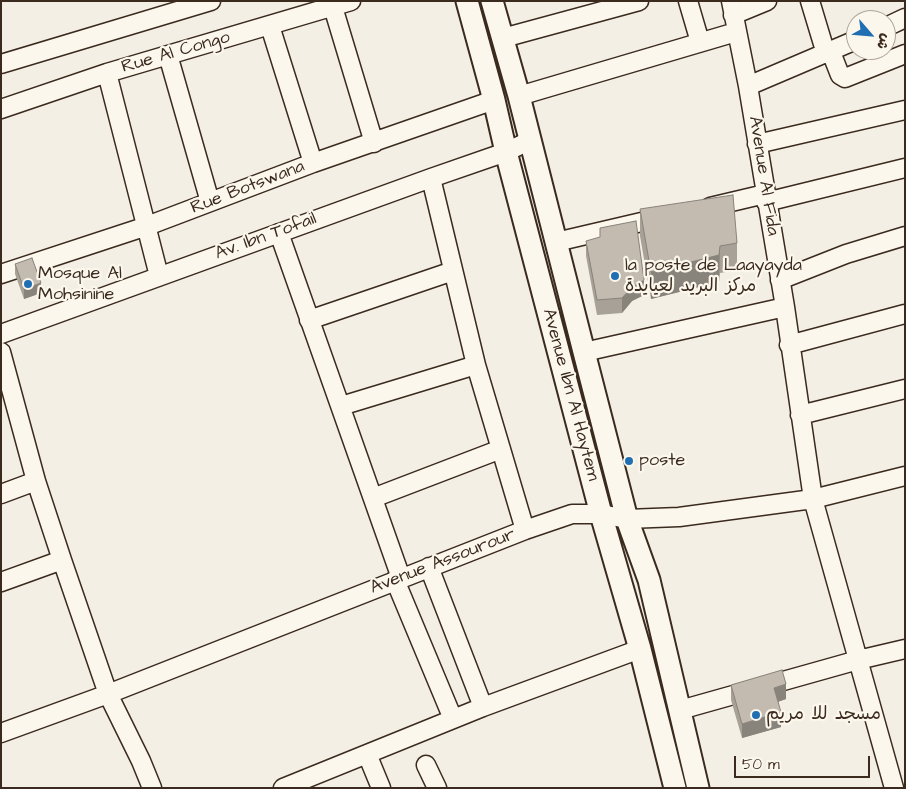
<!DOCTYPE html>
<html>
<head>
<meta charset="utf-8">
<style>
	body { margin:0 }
	#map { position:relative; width:906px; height:789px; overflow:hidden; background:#f3efe4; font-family:"Architects Daughter","Playpen Sans Arabic",sans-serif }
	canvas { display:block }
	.frame { position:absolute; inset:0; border:2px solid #3b2a1e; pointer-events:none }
	.north { position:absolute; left:846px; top:10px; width:50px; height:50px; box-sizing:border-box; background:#fbf7ec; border:1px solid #aea59a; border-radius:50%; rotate:117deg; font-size:14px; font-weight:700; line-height:20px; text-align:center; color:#3b2a1e }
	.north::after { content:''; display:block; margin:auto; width:18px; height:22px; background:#1f6fb2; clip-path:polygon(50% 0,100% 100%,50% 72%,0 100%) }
	.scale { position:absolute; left:734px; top:756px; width:136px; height:22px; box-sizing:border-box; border:2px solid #3b2a1e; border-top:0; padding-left:6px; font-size:15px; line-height:18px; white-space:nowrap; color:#3b2a1e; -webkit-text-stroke:4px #fbf7ec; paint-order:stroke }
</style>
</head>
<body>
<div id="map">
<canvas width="906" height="789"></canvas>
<div class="frame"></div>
<div class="north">ش</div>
<div class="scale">50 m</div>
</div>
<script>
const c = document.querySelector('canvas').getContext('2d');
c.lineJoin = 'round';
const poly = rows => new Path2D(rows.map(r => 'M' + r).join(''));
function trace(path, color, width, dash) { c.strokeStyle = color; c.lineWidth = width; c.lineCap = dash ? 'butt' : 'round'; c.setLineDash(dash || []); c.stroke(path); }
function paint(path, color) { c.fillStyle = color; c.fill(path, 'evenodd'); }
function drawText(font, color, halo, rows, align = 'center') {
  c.font = font + ' "Architects Daughter","Playpen Sans Arabic",sans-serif'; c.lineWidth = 4.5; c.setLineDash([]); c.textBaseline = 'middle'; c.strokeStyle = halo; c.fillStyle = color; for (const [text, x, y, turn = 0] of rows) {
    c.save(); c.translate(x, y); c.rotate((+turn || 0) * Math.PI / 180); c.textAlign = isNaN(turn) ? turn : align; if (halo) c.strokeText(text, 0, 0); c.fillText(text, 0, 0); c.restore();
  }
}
const minor = poly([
	[688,1,700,42],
	[731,1,748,86,785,307,813,499,894,788],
	[810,1,826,54],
	[333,7,374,143],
	[733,15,767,1],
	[270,26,313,163],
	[886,27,905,18],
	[503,38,639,1],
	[831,52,840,75,845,78,905,54],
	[168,55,210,202],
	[1,64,211,1],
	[107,73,159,276],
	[748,86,856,40],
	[519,96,736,32],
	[1,109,107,73,351,1],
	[757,144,905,110],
	[431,178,476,365,525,530],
	[766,202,905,168],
	[710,207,765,194],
	[279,233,401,578],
	[556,242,663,217],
	[1,274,147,226,313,163,494,100],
	[780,280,846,254,905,236],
	[309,320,453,271],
	[1,334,431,178,506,152,531,140],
	[789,345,905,314],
	[1,352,36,481,62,560,108,694,141,761,152,788],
	[584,352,785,307],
	[341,406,476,365],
	[800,415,905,389],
	[1,494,36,481],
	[373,498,501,449],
	[429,567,483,707],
	[395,580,453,719],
	[1,582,62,560],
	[680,710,858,660,905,649],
	[1,733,108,694,525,530,572,514,601,514,627,519,679,517,813,499,905,476],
	[367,754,381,788],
	[426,765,437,788],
	[283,788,483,707,640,649]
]);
const tertiary = poly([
	[467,1,494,100,506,152,601,514,640,649,675,788],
	[492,1,519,96,584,352,627,519,649,580,698,788]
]);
trace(minor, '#3b2a1e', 21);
trace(tertiary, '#3b2a1e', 25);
trace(minor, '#fbf7ec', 18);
trace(tertiary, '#fbf7ec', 21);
paint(poly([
	[640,209,737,243,737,270,720,273,719,282,651,299,640,236],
	[586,241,644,295,632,301,622,313,597,315,586,256],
	[15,264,41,293,24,299,15,274],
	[731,685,786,699,778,702,781,727,742,738,731,700]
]), '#a8a197');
paint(poly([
	[720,246,719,282,651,299,651,272],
	[644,280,644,295,632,301,622,313,622,298,632,287],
	[41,283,41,293,24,299,24,289],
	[786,684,786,699,774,703,774,688],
	[781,712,781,727,742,738,742,724]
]), '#88837b');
const building = poly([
	[733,195,737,243,720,246,719,255,651,272,640,209,733,195],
	[636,221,644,280,632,287,622,298,597,300,586,241,600,237,600,228,636,221],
	[32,258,41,283,24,289,15,264,32,258],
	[782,670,786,684,774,688,781,712,742,724,731,685,782,670]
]);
paint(building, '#c3bbb0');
trace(building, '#88837b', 1);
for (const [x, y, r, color] of [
	[615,276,5,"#1f6fb2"],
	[28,284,5,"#1f6fb2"],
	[629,461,5,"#1f6fb2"],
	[756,715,5,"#1f6fb2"]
]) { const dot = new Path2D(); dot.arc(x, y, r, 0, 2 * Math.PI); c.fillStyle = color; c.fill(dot); trace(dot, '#fbf7ec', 2); }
drawText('18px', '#3b2a1e', '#fbf7ec', [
	["Rue Al Congo",176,53,-16],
	["Avenue Al Fida",763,176,81],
	["Rue Botswana",248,188,-21],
	["Av. Ibn Tofail",266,237,-20],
	["Avenue Ibn Al Haytem",570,395,75],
	["Avenue Assourour",443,562,-21]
]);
drawText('18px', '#3b2a1e', '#fbf7ec', [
	["la poste de Laayayda",625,266],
	["مركز البريد لعيايدة",625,287],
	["Mosque Al",38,274],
	["Mohsinine",38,295],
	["poste",639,461],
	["مسجد للا مريم",766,715]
], 'left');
</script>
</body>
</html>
